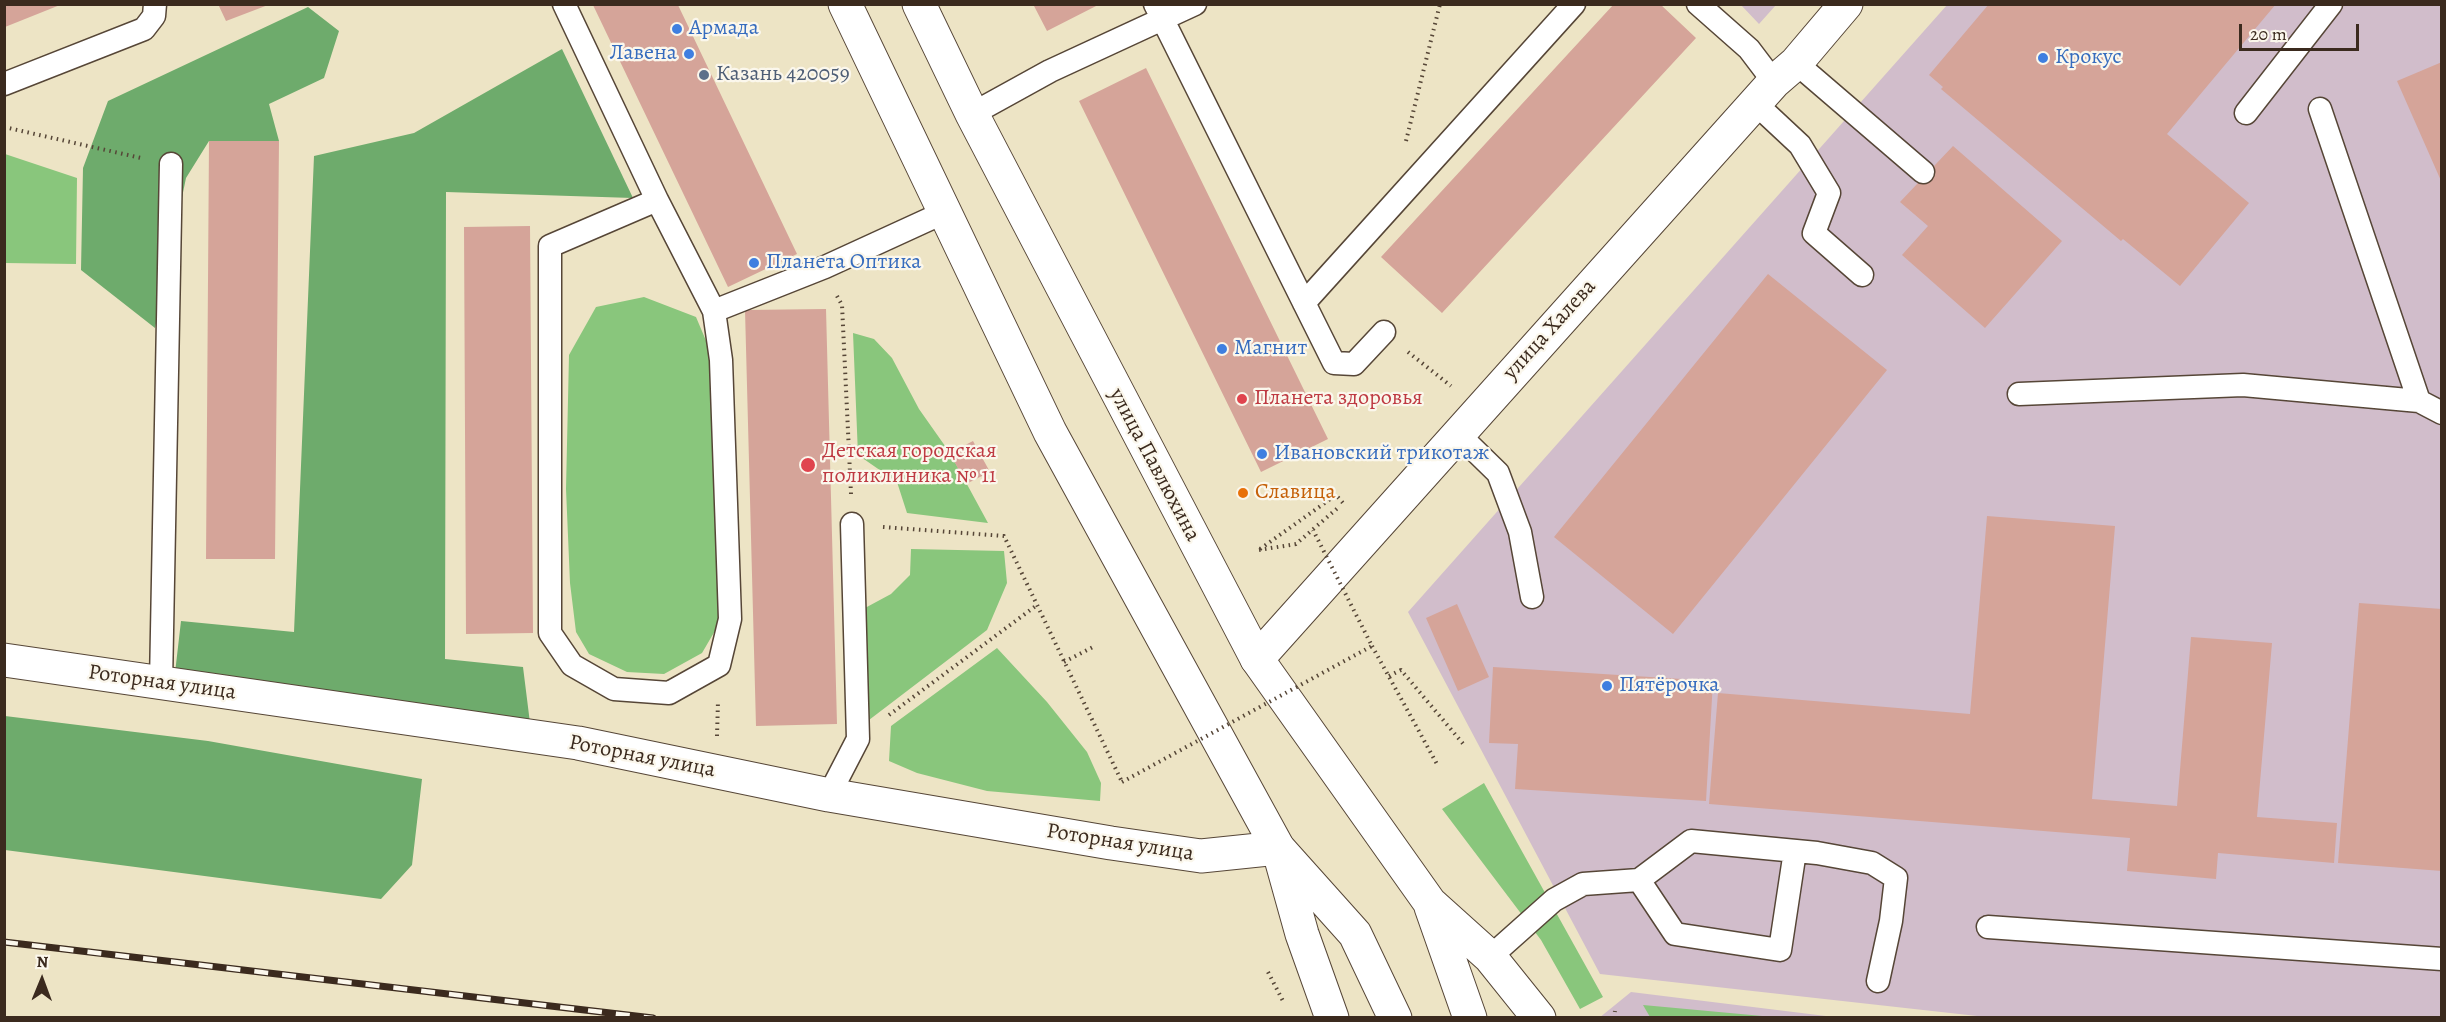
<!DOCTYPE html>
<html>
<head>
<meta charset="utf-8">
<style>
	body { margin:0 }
	#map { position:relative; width:2446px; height:1022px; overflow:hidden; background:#ede4c5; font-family:Alegreya,serif }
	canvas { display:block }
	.frame { position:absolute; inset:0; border:6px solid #3b2a1e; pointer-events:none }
	.north { position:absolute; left:12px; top:950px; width:60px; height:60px; -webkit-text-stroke:4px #fbf7ec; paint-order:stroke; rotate:1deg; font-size:16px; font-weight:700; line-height:24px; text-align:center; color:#3b2a1e }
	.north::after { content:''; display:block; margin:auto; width:21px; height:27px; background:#3b2a1e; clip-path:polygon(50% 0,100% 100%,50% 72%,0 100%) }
	.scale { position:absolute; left:2239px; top:24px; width:120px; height:27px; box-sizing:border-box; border:3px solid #3b2a1e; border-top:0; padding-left:8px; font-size:18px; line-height:21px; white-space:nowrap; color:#3b2a1e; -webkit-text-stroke:4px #fbf7ec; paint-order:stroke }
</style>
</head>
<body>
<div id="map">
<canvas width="2446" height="1022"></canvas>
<div class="frame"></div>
<div class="north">N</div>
<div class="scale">20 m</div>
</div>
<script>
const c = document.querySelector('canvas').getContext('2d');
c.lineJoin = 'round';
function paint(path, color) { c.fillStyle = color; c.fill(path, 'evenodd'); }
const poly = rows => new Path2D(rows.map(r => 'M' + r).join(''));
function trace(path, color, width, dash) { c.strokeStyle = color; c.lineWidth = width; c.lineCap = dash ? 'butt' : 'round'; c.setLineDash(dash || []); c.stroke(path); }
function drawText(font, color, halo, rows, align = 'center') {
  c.font = font + ' Alegreya,serif'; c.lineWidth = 4.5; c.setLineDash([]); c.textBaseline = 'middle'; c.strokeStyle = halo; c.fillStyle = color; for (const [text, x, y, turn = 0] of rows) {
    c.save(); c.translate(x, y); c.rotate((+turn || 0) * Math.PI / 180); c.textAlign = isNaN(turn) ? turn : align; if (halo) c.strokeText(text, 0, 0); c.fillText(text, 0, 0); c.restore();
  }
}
paint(poly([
	[1741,5,1776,5,1759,24],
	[1947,5,2441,5,2441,1017,1995,1018,1600,974,1408,612],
	[1631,992,1834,1017,1599,1018]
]), '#d1bdcb');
paint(poly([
	[5,154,77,178,76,264,5,263],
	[644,297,696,317,715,362,723,617,702,653,664,674,627,672,589,654,576,632,570,583,566,489,569,355,596,307],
	[853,333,874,339,892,358,919,409,950,453,988,523,907,513,897,482,858,455],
	[911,549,1004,551,1007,583,987,630,869,720,865,608,891,594,910,575],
	[997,648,1047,702,1087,752,1101,783,1100,801,987,791,917,773,889,761,891,726],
	[1484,783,1603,997,1580,1009,1541,940,1442,809],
	[1643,1005,1773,1017,1650,1017]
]), '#89c67c');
paint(poly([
	[308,7,339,31,324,78,269,104,279,141,209,141,186,178,155,328,81,270,83,168,108,101],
	[562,49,633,198,446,192,445,659,523,667,530,723,175,673,181,621,294,632,314,156,414,133],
	[5,716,208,741,422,779,412,865,381,899,5,850]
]), '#6eab6c');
paint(poly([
	[5,4,60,4,60,5,5,27],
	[218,4,268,4,268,5,226,21],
	[1033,4,1100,4,1047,31],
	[1614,4,1660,4,1696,38,1442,313,1381,257],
	[1989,4,2276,4,2167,134,2249,203,2180,286,2123,239,2121,241,1941,89,1943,87,1929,75],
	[593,5,678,5,797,254,728,287],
	[2442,62,2442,183,2397,81],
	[1146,68,1328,439,1261,472,1079,101],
	[209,141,279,141,275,559,206,559],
	[1953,146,2062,241,1985,328,1902,255,1928,226,1900,202],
	[530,226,533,633,466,634,464,227],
	[1768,274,1887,370,1673,634,1554,537],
	[826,309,837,724,756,726,745,310],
	[973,441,990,472,966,484,950,453],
	[1987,516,2115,526,2092,799,2177,806,2191,637,2272,643,2257,817,2337,823,2334,863,2218,853,2216,879,2127,871,2130,838,1709,804,1718,693,1970,714],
	[2359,603,2442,609,2442,871,2338,863],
	[1457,604,1489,677,1458,691,1426,618],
	[1493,667,1713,681,1706,801,1515,789,1518,744,1489,743]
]), '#d5a499');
const service = poly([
	[564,4,657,200,550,246,550,633,572,665,614,689,669,693,719,665,730,619,721,360,714,311,657,200],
	[1155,4,1334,363,1354,364,1384,332],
	[1698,4,1749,49,1774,82],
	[1796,63,1923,172],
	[4,84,144,29,154,16,155,4],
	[1755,103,1800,145,1829,193,1814,233,1862,275],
	[2320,109,2419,401],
	[2246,113,2331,4],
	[972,114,1050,71,1195,4],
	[1304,303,1574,4],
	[714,311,825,267,945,212],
	[2019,394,2243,385,2419,401,2442,413],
	[1458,434,1498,473,1520,532,1532,597],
	[161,683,171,164],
	[829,795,858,739,852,524],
	[1639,880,1675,934,1780,950,1795,851],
	[1988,927,2442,959],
	[1490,957,1554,900,1583,884,1639,880,1691,841,1817,853,1872,863,1896,878,1891,921,1878,981]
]);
const minor = poly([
	[1257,659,1774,82,1796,63,1846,4],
	[4,660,578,743,829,795,1111,843,1201,856,1278,848]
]);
const primary = poly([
	[845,4,1050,432,1278,848,1355,934,1395,1018],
	[919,4,972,114,1257,659,1430,903,1490,957,1539,1018],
	[1280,855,1302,934,1332,1018],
	[1431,907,1470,1018]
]);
trace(service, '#564637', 25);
trace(minor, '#564637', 35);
trace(primary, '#564637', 35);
trace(poly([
	[4,127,141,158],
	[1406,141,1440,4],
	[837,296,842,305,851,494],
	[1408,352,1451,386],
	[883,527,1004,536,1122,782],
	[1260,549,1336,495,1343,503],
	[1259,550,1296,544,1340,506],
	[1372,646,1437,764],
	[1064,662,1095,646],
	[1389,676,1401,670,1465,746],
	[889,715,1037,605],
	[717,736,718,701],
	[1268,972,1283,1001],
	[1614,1018,1615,1011]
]), '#564637', 4, [1.5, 4.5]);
trace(service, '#fff', 22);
trace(minor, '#fff', 33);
trace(primary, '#fff', 33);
const rail = poly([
	[4,942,653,1018]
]);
trace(rail, '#3b2a1e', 7);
trace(rail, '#fbf7ec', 4.5, [14]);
trace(poly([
	[1122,782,1372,646,1313,530]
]), '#564637', 4, [1.5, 4.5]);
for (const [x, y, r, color] of [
	[677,29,6,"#3f7fe0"],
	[689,54,6,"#3f7fe0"],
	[2043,58,6,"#3f7fe0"],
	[704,75,6,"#5c6f8a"],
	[754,263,6,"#3f7fe0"],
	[1222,349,6,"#3f7fe0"],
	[1242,399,6,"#e0444e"],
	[1262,454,6,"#3f7fe0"],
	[808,465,8,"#e0444e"],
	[1243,493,6,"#e8710a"],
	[1607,686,6,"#3f7fe0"]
]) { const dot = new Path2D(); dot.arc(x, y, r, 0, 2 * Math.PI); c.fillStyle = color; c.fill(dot); trace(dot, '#fbf7ec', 2); }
drawText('22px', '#366cbe', '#fbf7ec', [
	["Армада",689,29],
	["Лавена",677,54,"right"],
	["Крокус",2055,58],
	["Планета Оптика",766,263],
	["Магнит",1234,349],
	["Ивановский трикотаж",1274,454],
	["Пятёрочка",1619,686]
], 'left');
drawText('22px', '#4e5e75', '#fbf7ec', [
	["Казань 420059",716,75]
], 'left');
drawText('22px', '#3b2a1e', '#fbf7ec', [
	["улица Халева",1550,330,-48],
	["улица Павлюхина",1154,465,62],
	["Роторная улица",162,683,8],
	["Роторная улица",642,757,11],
	["Роторная улица",1120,843,9]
]);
drawText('22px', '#be3a42', '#fbf7ec', [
	["Планета здоровья",1254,399],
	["Детская городская",822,452],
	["поликлиника № 11",822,477]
], 'left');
drawText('22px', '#c56008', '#fbf7ec', [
	["Славица",1255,493]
], 'left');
</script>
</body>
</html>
